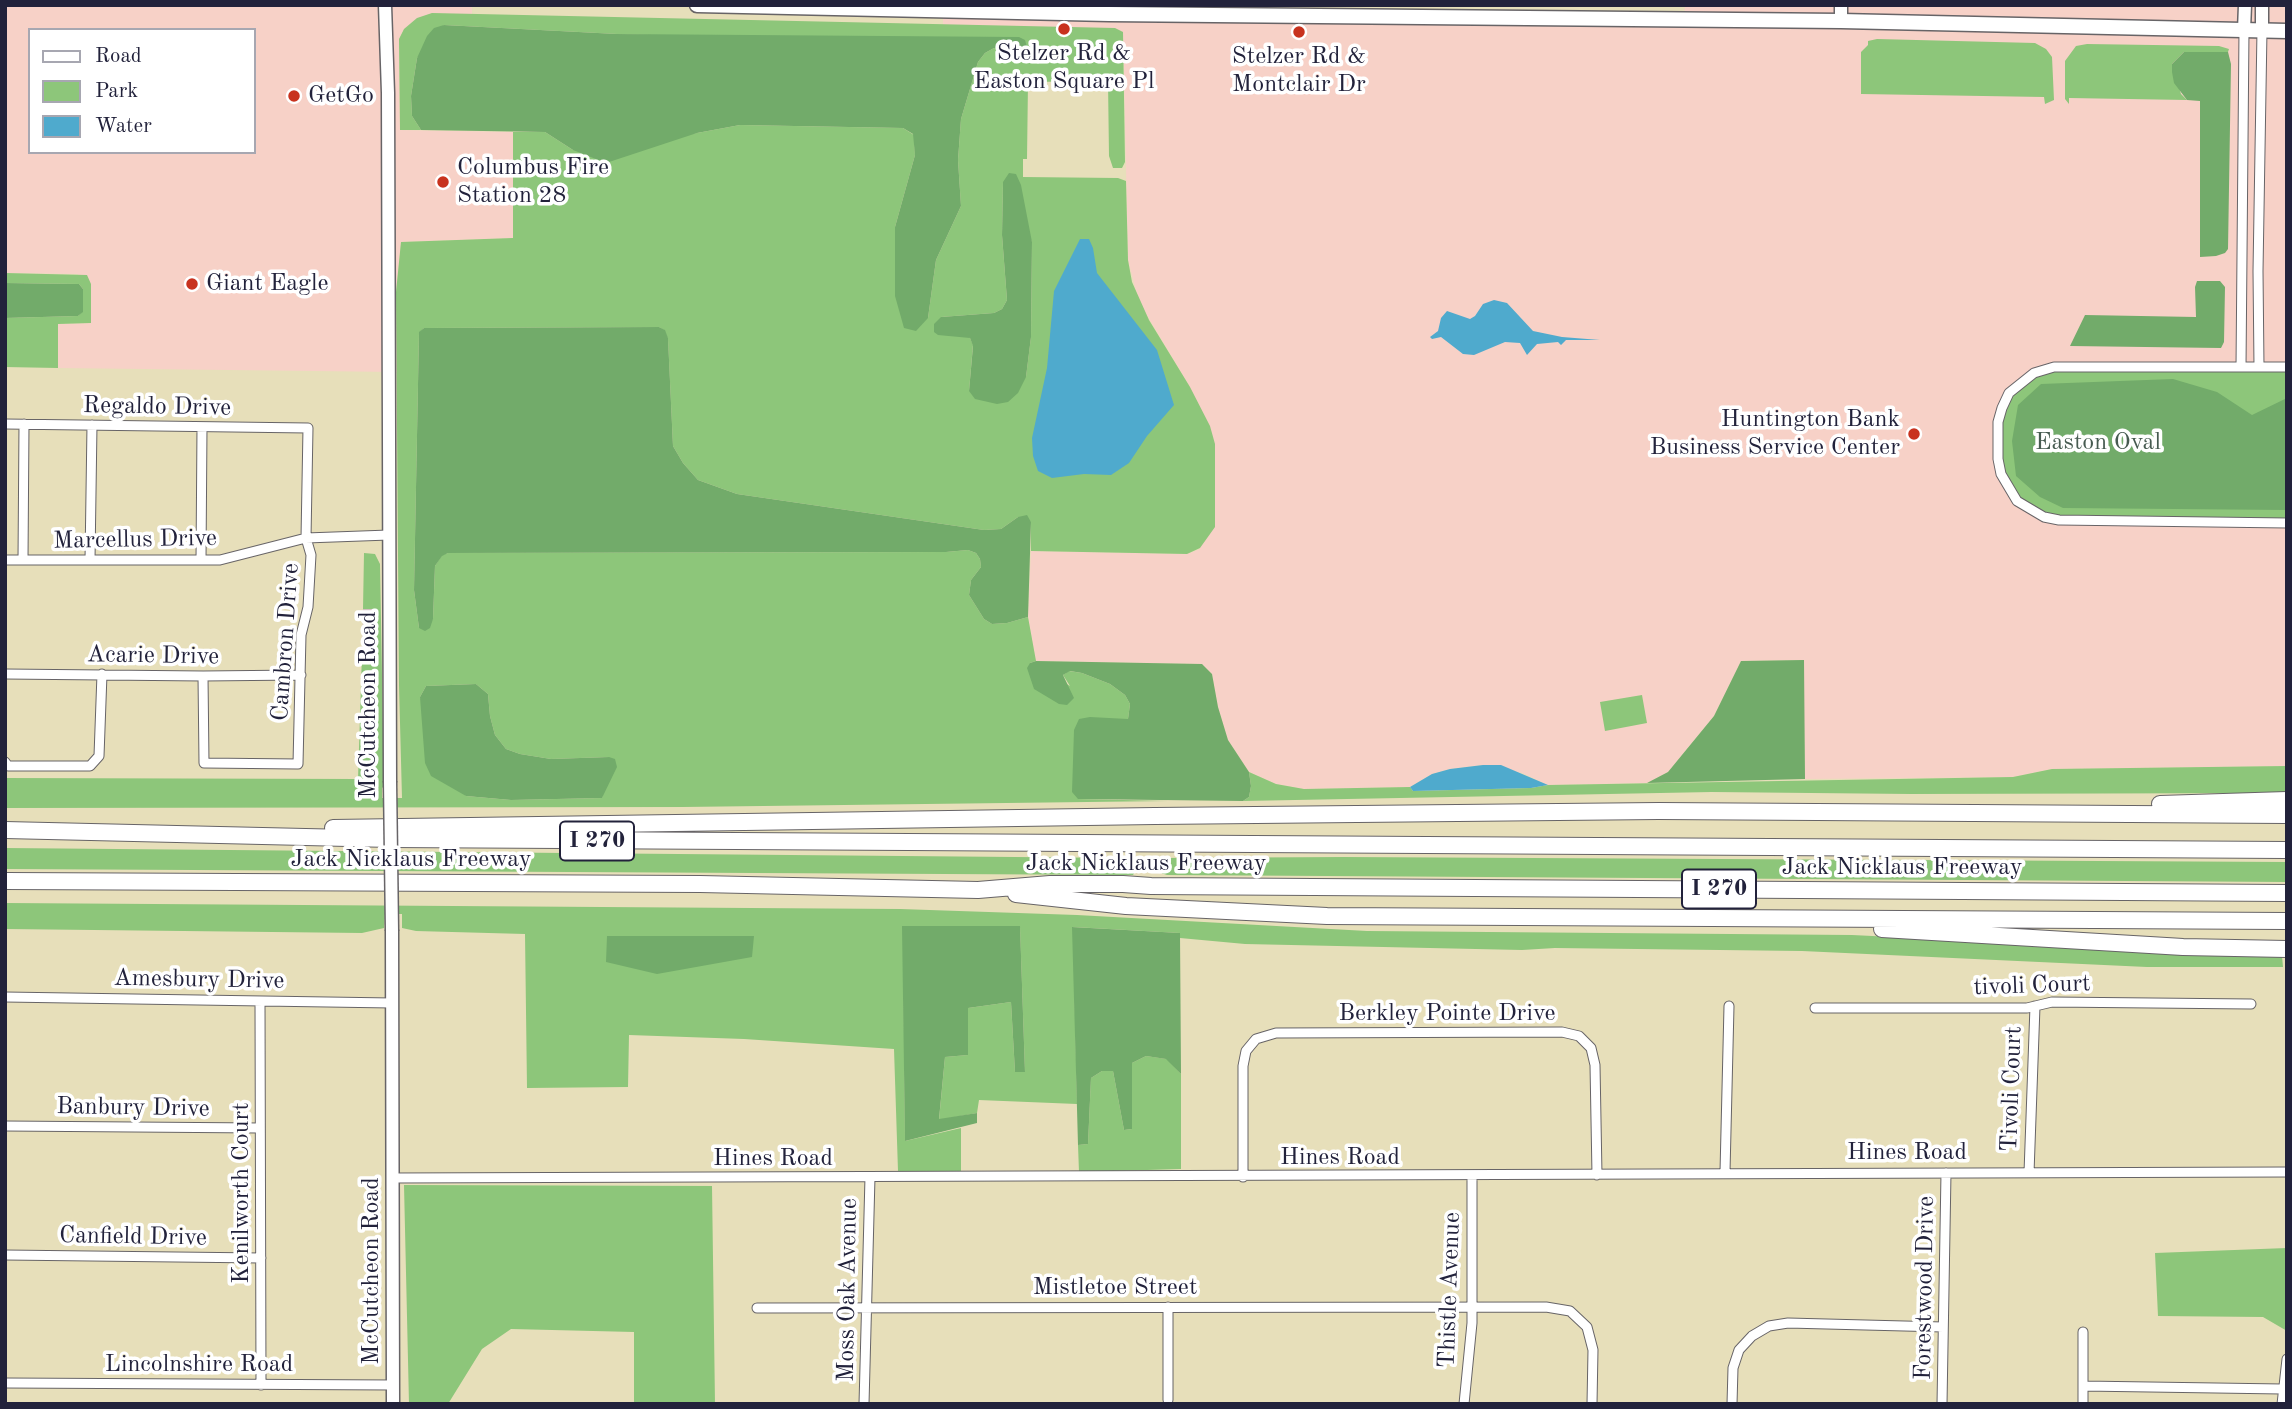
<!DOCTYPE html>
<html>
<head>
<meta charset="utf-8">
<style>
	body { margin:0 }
	#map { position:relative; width:2292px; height:1409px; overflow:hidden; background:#e7dfba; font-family:"Old Standard TT",serif }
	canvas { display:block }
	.frame { position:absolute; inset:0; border:7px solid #22223b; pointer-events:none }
	.legend { position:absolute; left:28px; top:28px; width:228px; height:126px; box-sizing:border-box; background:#fff; border:2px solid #a7a7b1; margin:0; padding:9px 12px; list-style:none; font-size:21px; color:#22223b }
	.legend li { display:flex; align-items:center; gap:14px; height:35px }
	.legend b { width:35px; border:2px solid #a7a7b1 }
</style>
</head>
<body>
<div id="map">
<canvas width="2292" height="1409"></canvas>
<div class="frame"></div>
<ul class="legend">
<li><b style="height:9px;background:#fff"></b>Road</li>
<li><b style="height:19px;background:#8dc67a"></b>Park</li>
<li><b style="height:19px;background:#4faacd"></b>Water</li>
</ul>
</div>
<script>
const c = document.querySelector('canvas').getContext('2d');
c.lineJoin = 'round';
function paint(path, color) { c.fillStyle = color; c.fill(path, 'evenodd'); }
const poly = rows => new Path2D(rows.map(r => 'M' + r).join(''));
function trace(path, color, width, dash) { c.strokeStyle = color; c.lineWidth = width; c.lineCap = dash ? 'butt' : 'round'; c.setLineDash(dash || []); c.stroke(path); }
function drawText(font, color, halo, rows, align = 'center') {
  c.font = font + ' "Old Standard TT",serif'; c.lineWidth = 7; c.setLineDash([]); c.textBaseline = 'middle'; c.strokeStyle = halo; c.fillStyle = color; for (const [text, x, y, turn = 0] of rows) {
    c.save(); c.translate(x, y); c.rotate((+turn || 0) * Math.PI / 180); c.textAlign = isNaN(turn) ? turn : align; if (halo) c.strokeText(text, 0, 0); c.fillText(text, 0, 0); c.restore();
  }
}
paint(poly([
	[5,5,472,5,472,15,432,13,404,29,399,39,400,130,513,132,514,238,401,242,396,292,398,372,58,368,58,324,90,323,78,274,5,273],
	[30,30,254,30,254,152,30,152],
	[943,5,1234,5,1234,15,1684,20,1685,5,2287,5,2287,766,2052,769,2013,777,1805,779,1803,660,1741,661,1714,716,1668,772,1647,783,1548,785,1522,773,1483,765,1450,769,1432,774,1410,787,1304,789,1276,784,1249,772,1228,740,1218,707,1212,674,1202,664,1036,661,1028,617,1031,551,1187,554,1200,549,1190,387,1139,302,1128,260,1123,32,943,25]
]), '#f7d1c7');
paint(poly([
	[363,609,376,609,375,653,362,653]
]), '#d2bfc0');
paint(poly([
	[432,13,1115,28,1123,32,1125,162,1122,168,1113,168,1109,156,1108,81,1028,82,1027,159,1023,159,1023,177,1118,178,1126,181,1128,260,1132,282,1149,320,1190,387,1210,426,1215,444,1215,527,1200,548,1187,554,1031,551,1031,522,1018,517,1001,529,984,530,737,494,698,480,683,463,673,446,668,339,664,330,659,327,424,328,419,333,414,590,419,628,433,619,435,566,442,555,448,553,946,552,968,550,976,553,980,559,981,567,971,580,969,595,984,619,992,624,1007,623,1028,617,1036,661,1030,663,1070,686,1063,675,1069,671,1082,673,1110,684,1125,695,1130,704,1128,719,1123,719,1078,799,1168,801,682,807,5,808,5,778,358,779,362,653,375,652,376,609,363,609,364,553,375,554,380,564,384,786,382,788,382,798,402,798,399,685,396,292,401,242,513,238,513,132,545,132,573,150,697,133,740,125,903,128,914,135,915,155,895,227,928,318,936,260,961,206,958,160,961,119,978,62,985,53,994,48,1024,52,1027,47,617,34,444,25,417,58,411,96,412,116,421,130,400,130,399,39,404,29,417,18],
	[1003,182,1032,242,1031,337,1026,377,969,391,973,345,970,338,941,317,994,313,1002,309,1007,300,1002,235],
	[476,684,488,694,490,716,495,735,506,749,520,754,551,759,609,757,602,798,511,800,466,796,420,697,426,686],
	[1877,39,2035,43,2046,49,2052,57,2054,100,2045,104,2044,97,1861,94,1861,52,1868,45,1868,41],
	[2087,44,2219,46,2229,49,2228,52,2184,52,2172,64,2181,94,2187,100,2069,98,2069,104,2065,99,2065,61,2076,46],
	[5,273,87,275,91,284,91,323,58,324,58,368,5,367,5,318,78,316,83,311,83,289,79,284,5,283],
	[2054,367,2287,367,2287,523,2059,520,2030,510,2001,474,2002,408,2020,382],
	[1642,695,1647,723,1605,731,1600,702],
	[2287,766,2287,793,1911,794,1712,792,1243,801,1249,797,1251,786,1249,772,1276,784,1304,789,1410,787,1413,791,1531,788,1548,785,2013,777,2052,769],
	[5,848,1127,858,1137,860,1138,867,1133,875,5,869],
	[1344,857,2287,862,2287,882,1167,875,1158,872,1156,865,1161,858],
	[5,903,900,909,1077,915,1367,931,1852,935,2282,956,2283,967,2147,967,1802,951,1555,948,1522,950,1245,944,1180,938,1180,933,1073,927,1077,1104,979,1100,977,1113,939,1120,945,1057,968,1055,968,1008,1011,1002,1015,1072,1025,1072,1020,927,903,926,905,1141,961,1128,961,1173,898,1171,894,1049,744,1039,629,1035,628,1087,527,1088,525,934,416,931,402,928,402,914,385,914,384,928,362,933,5,929],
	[1146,1056,1167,1059,1181,1074,1181,1169,1079,1172,1078,1145,1088,1144,1091,1078,1102,1071,1113,1071,1124,1130,1132,1129,1132,1063],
	[404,1185,712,1186,715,1404,634,1404,634,1332,511,1329,482,1349,448,1404,409,1404],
	[2287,1248,2287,1331,2263,1317,2158,1316,2155,1253]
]), '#8dc67a');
paint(poly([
	[444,25,617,34,1019,37,1025,40,1027,47,1025,52,994,48,985,53,978,62,961,119,958,160,961,206,936,260,928,318,916,331,904,328,895,296,895,227,915,155,913,134,903,128,740,125,697,133,606,163,573,150,545,132,421,130,412,116,411,96,417,58,427,36,434,28],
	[2184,52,2228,52,2231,64,2228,249,2225,253,2216,256,2200,257,2200,101,2187,100,2174,83,2172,72,2172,64],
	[1009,173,1016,174,1021,185,1032,242,1031,337,1026,377,1018,393,1008,402,997,404,975,399,969,391,973,346,970,338,938,335,934,332,934,324,941,317,994,313,1002,309,1007,300,1002,235,1003,182],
	[2197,281,2220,281,2225,287,2224,342,2221,348,2070,346,2085,315,2196,317,2195,287],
	[5,283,79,284,83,289,83,312,78,316,5,318],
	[659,327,665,330,668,338,673,446,683,463,698,480,737,494,984,530,1001,529,1018,517,1027,515,1031,522,1028,617,1007,623,992,624,984,619,969,595,971,580,981,567,980,559,976,553,968,550,946,552,448,553,442,556,435,566,433,619,430,628,425,631,419,628,414,590,419,332,424,328],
	[2173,379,2217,392,2252,415,2287,398,2287,510,2063,508,2040,497,2016,476,2012,441,2018,405,2041,384],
	[1804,660,1805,779,1647,783,1668,772,1714,716,1741,661],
	[1036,661,1202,664,1212,674,1218,707,1228,740,1249,772,1251,786,1249,797,1243,801,1078,799,1072,792,1074,730,1079,719,1090,717,1128,719,1130,704,1125,695,1110,684,1082,673,1070,671,1063,675,1074,698,1067,705,1059,704,1034,689,1027,668,1030,663],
	[476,684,488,694,490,716,495,735,506,749,520,754,551,759,609,757,615,759,617,767,602,798,511,800,466,796,431,776,425,763,420,697,426,686],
	[902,926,1020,926,1025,1072,1015,1072,1011,1002,968,1008,968,1055,945,1057,939,1119,977,1113,977,1123,905,1141],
	[1072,927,1180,933,1181,1074,1166,1059,1146,1056,1132,1063,1132,1129,1124,1130,1113,1071,1102,1071,1091,1078,1088,1144,1078,1145],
	[607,936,754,936,752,957,657,974,606,962]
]), '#72ab6a');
paint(poly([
	[1080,239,1089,239,1093,248,1097,273,1157,350,1174,405,1147,436,1129,463,1111,475,1084,474,1052,478,1038,471,1033,456,1032,438,1047,368,1054,291],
	[1494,300,1507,303,1533,331,1562,337,1600,340,1566,340,1561,345,1558,342,1537,344,1527,355,1520,343,1505,342,1474,355,1463,354,1441,337,1432,339,1430,337,1438,331,1441,318,1447,311,1470,319,1475,316,1483,304],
	[1483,765,1501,765,1548,785,1531,788,1413,791,1410,787,1432,774,1450,769]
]), '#4faacd');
const street = poly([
	[2241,367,2244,30],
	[2259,367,2258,271,2262,30],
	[2287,367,2054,367,2034,373,2009,393,2002,408,1998,422,1998,459,2001,474,2017,501,2044,517,2059,520,2287,523],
	[5,424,308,428,306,538,311,555,308,607,301,635,298,764,204,763,203,676],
	[5,560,220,560,306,538,389,535],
	[23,560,24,424],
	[90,560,92,425],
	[201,560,202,427],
	[5,674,203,676,301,675],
	[5,762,8,766,90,766,99,756,102,674],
	[5,997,392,1003],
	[260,1001,261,1385],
	[1815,1008,2027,1008,2052,1002,2251,1004],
	[5,1126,260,1128],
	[1725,1172,1729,1006],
	[2029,1173,2035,1006],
	[1243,1177,1243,1066,1246,1051,1256,1039,1276,1033,1562,1032,1579,1036,1591,1048,1595,1065,1597,1175],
	[393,1178,2287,1172],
	[5,1255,261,1258],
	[1168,1307,1168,1400],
	[757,1308,1546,1307,1570,1311,1587,1327,1593,1350,1592,1404],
	[5,1383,393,1385],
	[2083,1386,2282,1389],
	[864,1404,870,1177],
	[1464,1404,1472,1323,1472,1177],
	[1732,1404,1733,1368,1739,1350,1752,1336,1769,1326,1788,1323,1943,1327],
	[1942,1404,1946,1173],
	[2083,1404,2083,1332],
	[2282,1404,2287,1359]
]);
const secondary = poly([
	[385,5,388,93,390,781],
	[1841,21,1841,5],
	[2244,30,2245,5],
	[2262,30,2262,5],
	[392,931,393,1404]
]);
const primary = poly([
	[697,5,1109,14,1841,21,2287,31]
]);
const highway = poly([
	[2160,804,2287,800],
	[333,828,1155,816,1659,811,2287,815],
	[5,830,391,839,2287,850],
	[5,881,700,884,978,890,1050,884,1123,884,1151,886,2287,893],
	[1016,894,1126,906,1327,916,2287,921],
	[1882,929,2183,947,2287,949]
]);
trace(street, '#676467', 11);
trace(secondary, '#676467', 15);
trace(primary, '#676467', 17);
trace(highway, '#676467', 18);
trace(street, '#fff', 9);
trace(secondary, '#fff', 12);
trace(primary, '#fff', 14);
trace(highway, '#fff', 16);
const secondaryBridge = poly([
	[390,781,392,931]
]);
trace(secondaryBridge, '#676467', 15, []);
trace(secondaryBridge, '#fff', 12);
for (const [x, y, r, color] of [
	[1064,29,7,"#c8321e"],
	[1299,32,7,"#c8321e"],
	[294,96,7,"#c8321e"],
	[443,182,7,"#c8321e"],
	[192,284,7,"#c8321e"],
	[1914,434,7,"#c8321e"]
]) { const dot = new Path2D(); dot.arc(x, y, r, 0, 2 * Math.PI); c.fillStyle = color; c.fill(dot); trace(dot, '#fff', 2.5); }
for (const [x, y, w] of [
	[597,841,74],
	[1719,889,74]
]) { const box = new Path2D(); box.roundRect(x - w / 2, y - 19.5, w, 39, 5); c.fillStyle = '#fff'; c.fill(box); trace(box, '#22223b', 2); }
drawText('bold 23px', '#22223b', null, [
	["I 270",597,841],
	["I 270",1719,889]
]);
drawText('24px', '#22223b', '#fff', [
	["Stelzer Rd &",1064,54,"center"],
	["Easton Square Pl",1064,82,"center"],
	["Stelzer Rd &",1299,57,"center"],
	["Montclair Dr",1299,85,"center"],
	["GetGo",308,96],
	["Columbus Fire",457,168],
	["Station 28",457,196],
	["Giant Eagle",206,284],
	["Huntington Bank",1900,420,"right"],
	["Business Service Center",1900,448,"right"]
], 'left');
drawText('24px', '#22223b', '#fff', [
	["Regaldo Drive",157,407,1],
	["Marcellus Drive",135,540,-1],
	["Cambron Drive",286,642,-86],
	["Acarie Drive",153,656,1],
	["McCutcheon Road",369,705,-90],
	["Jack Nicklaus Freeway",411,860],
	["Jack Nicklaus Freeway",1146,864],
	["Jack Nicklaus Freeway",1902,868],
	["Amesbury Drive",199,980,1],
	["tivoli Court",2032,986,-2],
	["Berkley Pointe Drive",1447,1014],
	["Tivoli Court",2012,1089,-88],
	["Banbury Drive",133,1108,1],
	["Hines Road",1907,1153],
	["Hines Road",1340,1158],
	["Hines Road",773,1159],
	["Kenilworth Court",242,1193,-90],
	["Canfield Drive",133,1237,1],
	["McCutcheon Road",372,1271,-90],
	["Mistletoe Street",1115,1288],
	["Forestwood Drive",1925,1288,-89],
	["Moss Oak Avenue",848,1290,-89],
	["Thistle Avenue",1450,1290,-88],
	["Lincolnshire Road",199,1365]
]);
drawText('24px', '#475b51', '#fff', [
	["Easton Oval",2098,443]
]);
</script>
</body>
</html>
